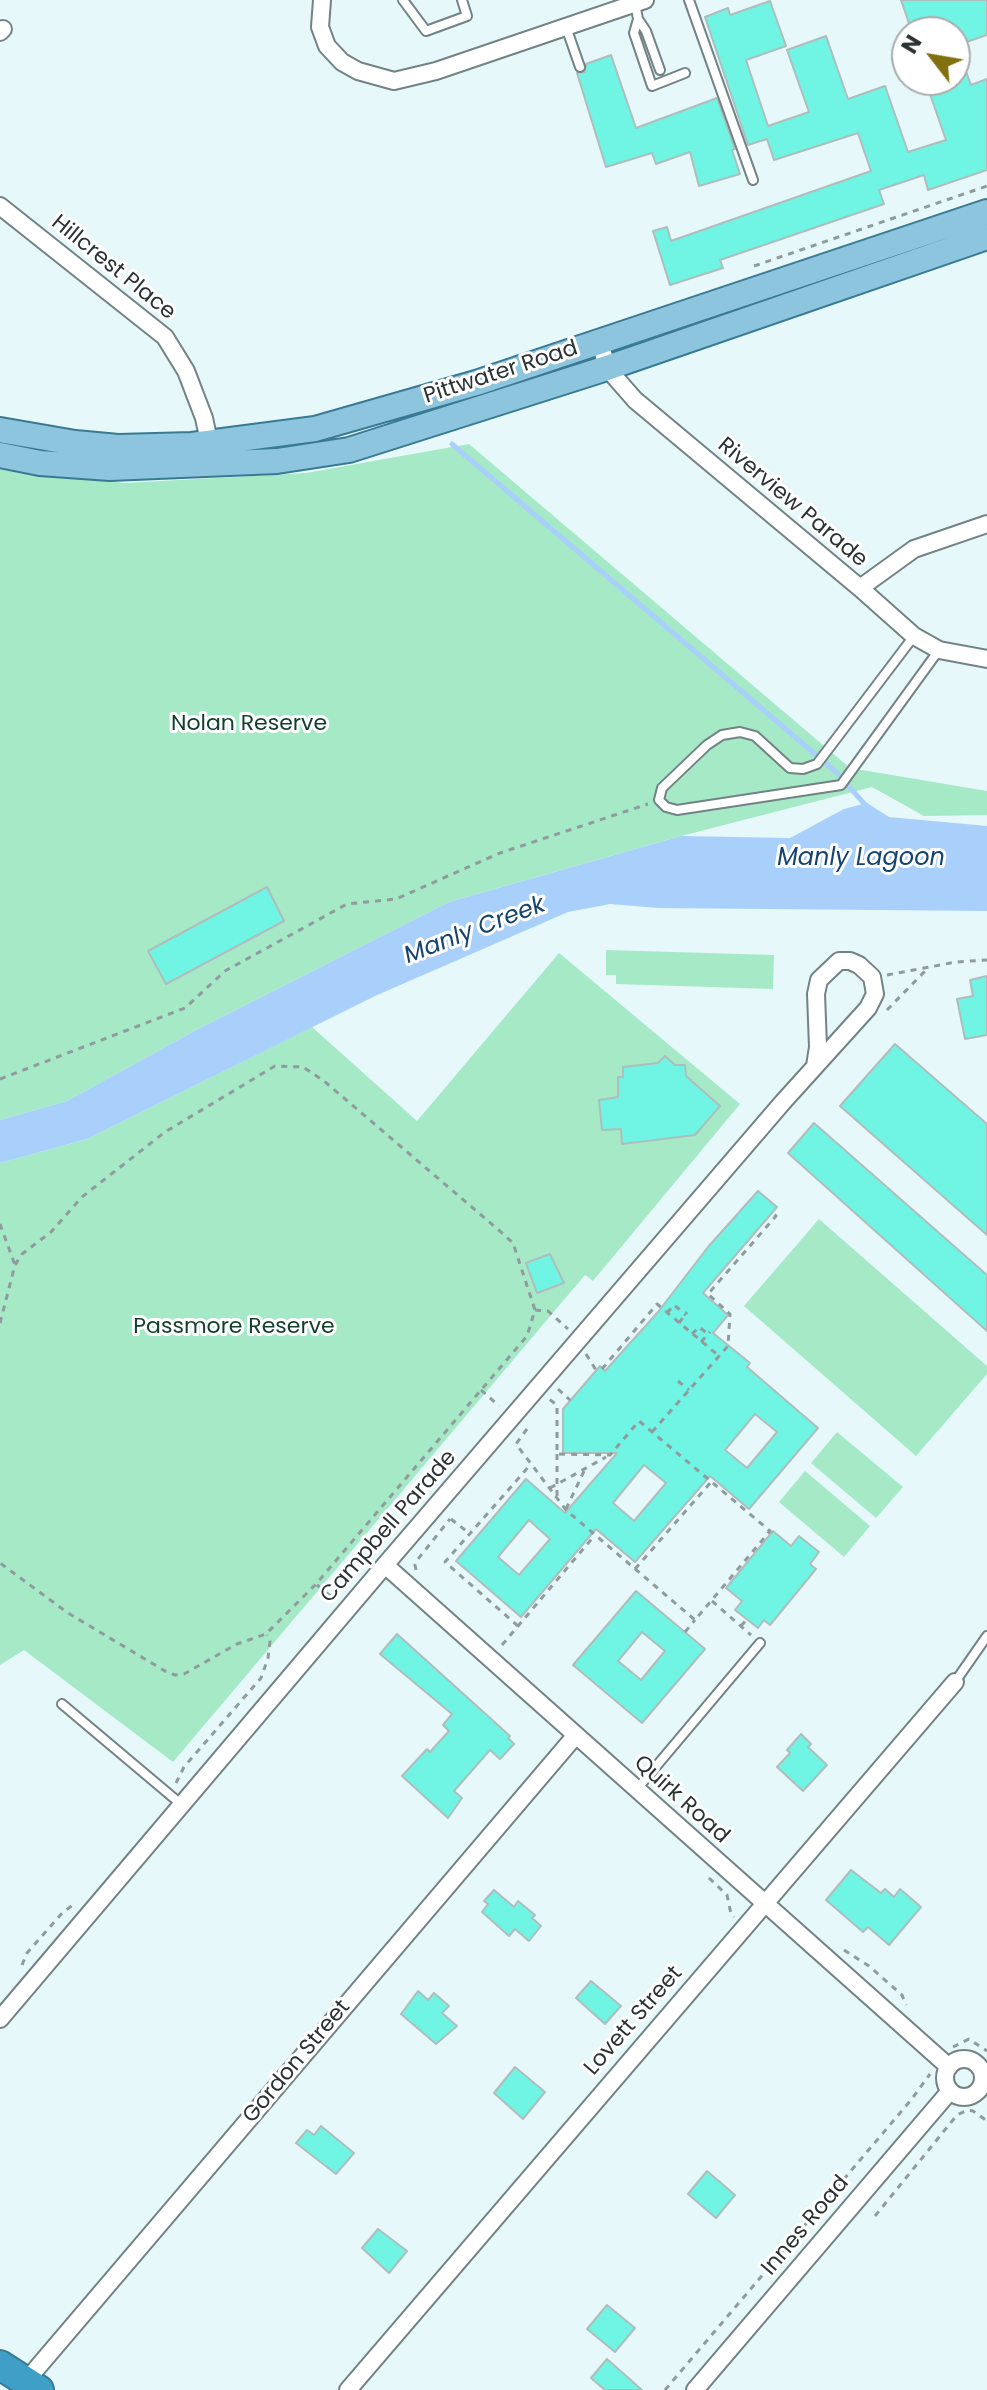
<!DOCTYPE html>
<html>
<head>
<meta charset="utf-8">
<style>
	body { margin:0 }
	#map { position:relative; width:987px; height:2390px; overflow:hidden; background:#e6f8fa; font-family:Poppins,sans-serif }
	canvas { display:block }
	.north { position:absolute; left:891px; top:16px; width:80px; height:80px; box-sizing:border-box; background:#fff; border:2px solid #aaadad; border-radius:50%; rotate:301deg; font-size:22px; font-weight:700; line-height:32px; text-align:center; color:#2b3233 }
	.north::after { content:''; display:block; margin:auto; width:28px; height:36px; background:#826f0d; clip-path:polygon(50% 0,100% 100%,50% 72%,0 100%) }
</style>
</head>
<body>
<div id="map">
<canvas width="987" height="2390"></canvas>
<div class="north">N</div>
</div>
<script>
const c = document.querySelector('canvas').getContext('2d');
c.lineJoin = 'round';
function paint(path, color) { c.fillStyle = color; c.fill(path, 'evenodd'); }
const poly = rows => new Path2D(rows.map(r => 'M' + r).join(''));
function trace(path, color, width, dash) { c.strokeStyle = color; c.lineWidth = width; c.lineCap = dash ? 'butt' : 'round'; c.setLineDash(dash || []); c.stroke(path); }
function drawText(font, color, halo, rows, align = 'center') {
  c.font = font + ' Poppins,sans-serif'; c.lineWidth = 6; c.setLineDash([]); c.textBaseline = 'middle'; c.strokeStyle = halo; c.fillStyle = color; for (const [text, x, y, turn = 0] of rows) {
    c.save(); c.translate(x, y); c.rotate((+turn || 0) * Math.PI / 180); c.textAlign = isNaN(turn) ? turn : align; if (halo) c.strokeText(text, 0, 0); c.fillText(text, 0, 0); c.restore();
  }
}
paint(poly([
	[469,444,850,768,987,791,987,815,924,816,872,787,681,836,449,902,196,1030,67,1101,0,1120,0,469,125,483,306,473],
	[606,950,774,955,773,989,616,984,616,975,606,975],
	[559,953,740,1104,593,1281,585,1275,173,1762,24,1650,0,1665,0,1163,87,1139,312,1027,417,1121],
	[819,1219,987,1366,987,1374,916,1456,744,1306],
	[837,1432,903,1487,876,1518,811,1463],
	[805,1471,870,1526,844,1557,779,1502]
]), '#a5e9c7');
paint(poly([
	[867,803,889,817,987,826,987,911,658,908,610,904,568,912,375,996,87,1139,0,1163,0,1120,67,1101,196,1030,449,902,681,836,790,838,844,809]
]), '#a9d0fa');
trace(poly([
	[452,444,836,772,869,809]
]), '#a9d0fa', 5);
const building = poly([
	[901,0,987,0,987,35,955,46,955,32,912,32,901,0],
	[770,1,786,46,746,60,768,126,809,112,787,50,826,36,848,99,885,86,908,152,946,140,925,80,955,80,955,47,957,47,971,85,987,79,987,170,928,190,924,175,879,190,884,204,720,260,723,268,670,285,653,231,667,227,671,241,871,171,858,133,774,160,767,139,748,145,705,17,728,8,730,15,770,1],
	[611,55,636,128,717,98,735,149,732,150,740,174,699,186,690,152,656,164,652,153,606,167,577,73,585,72,586,64,611,55],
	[267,887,284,921,166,984,148,951,267,887],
	[987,976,987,1035,965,1039,957,999,973,996,970,980,987,976],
	[895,1044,987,1124,987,1235,840,1106,895,1044],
	[665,1056,675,1065,685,1065,686,1076,720,1106,695,1135,622,1144,621,1129,602,1130,599,1100,618,1097,618,1077,623,1077,623,1067,658,1063,665,1056],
	[814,1123,987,1275,987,1331,788,1153,814,1123],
	[758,1191,777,1207,703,1293,728,1315,713,1333,750,1363,747,1367,818,1428,749,1509,710,1476,635,1562,596,1529,521,1617,456,1561,526,1479,565,1513,617,1453,563,1453,563,1409,600,1366,605,1371,658,1312,708,1247,758,1191],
	[755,1414,777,1432,747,1468,725,1450,755,1414],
	[644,1465,666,1483,634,1521,613,1503,644,1465],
	[529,1520,550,1539,519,1575,498,1557,529,1520],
	[550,1254,564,1283,537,1293,526,1263,550,1254],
	[773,1531,791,1546,799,1536,819,1552,810,1564,816,1569,770,1625,764,1620,758,1628,735,1610,742,1601,726,1588,773,1531],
	[636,1591,705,1649,642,1723,573,1665,636,1591],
	[642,1632,665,1651,641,1680,618,1661,642,1632],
	[397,1634,510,1736,508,1738,514,1744,500,1759,490,1750,454,1791,462,1798,448,1818,402,1776,427,1749,430,1752,449,1731,443,1725,452,1714,380,1654,397,1634],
	[801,1734,811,1744,808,1747,827,1765,803,1791,777,1767,790,1753,787,1750,801,1734],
	[851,1870,881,1893,885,1889,894,1897,900,1889,921,1907,889,1945,868,1927,863,1932,826,1900,851,1870],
	[494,1890,514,1907,518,1901,535,1915,532,1918,541,1926,529,1941,515,1929,509,1936,482,1912,488,1904,484,1901,494,1890],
	[591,1981,621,2006,605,2024,576,1998,591,1981],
	[418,1991,428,2000,434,1993,449,2006,442,2013,457,2026,436,2044,401,2014,418,1991],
	[515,2067,545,2092,523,2119,494,2093,515,2067],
	[321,2126,354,2153,336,2174,296,2143,307,2130,314,2135,321,2126],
	[707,2171,735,2195,716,2218,688,2194,707,2171],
	[378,2229,407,2251,389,2273,362,2248,378,2229],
	[607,2305,635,2328,615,2352,587,2329,607,2305],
	[607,2359,642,2390,605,2390,591,2378,607,2359]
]);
paint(building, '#70f5e4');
trace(building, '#aebebc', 2);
const lane = poly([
	[403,0,426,31,467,16,462,0],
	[689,0,753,180],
	[635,3,638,19,646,31,660,70],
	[638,19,634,33,652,86,685,73],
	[566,27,580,67],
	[914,636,817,764,803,769,790,768,755,736,740,732,722,735,707,745,662,788,659,800,666,807,677,810,841,785,939,650],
	[955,1682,987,1636],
	[62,1704,182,1805],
	[637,1789,760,1643]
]);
const street = poly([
	[322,0,320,27,327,46,342,62,358,71,394,81,436,71,645,0],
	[0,32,3,29],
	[0,206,165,337,186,371,204,418,211,451],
	[600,341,607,368,635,400,860,588,914,636,939,650,987,659],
	[860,588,914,549,987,524],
	[385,1565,949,2067],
	[0,2019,385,1565,783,1102,868,1008,875,994,872,977,859,965,850,961,839,961,819,980,816,994,818,1047,815,1066],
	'945 2078a19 19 0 1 1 38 0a19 19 0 1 1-38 0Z',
	[26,2381,576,1735],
	[348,2390,955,1682],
	[695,2390,950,2091]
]);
const primary = poly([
	[0,430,75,443,118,447,192,445,315,429,476,383,987,212],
	[0,455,40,463,110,468,277,461,349,450,607,368,987,237]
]);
const highway = poly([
	[0,2365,39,2390]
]);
trace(lane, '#738385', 12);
trace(street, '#738385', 20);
trace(primary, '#397993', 28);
trace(highway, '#397993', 32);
trace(poly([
	[754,266,987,186],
	[887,975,956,962,987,960],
	[887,1010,929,967],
	[0,1079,185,1008,225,971,347,904,396,899,500,853,648,804],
	[0,1224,15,1265],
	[535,1310,548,1311,568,1329],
	[667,1313,674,1305,686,1315],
	[0,1323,15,1265,22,1254,51,1232,82,1197,165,1132,275,1066,303,1067,324,1081,501,1232,513,1243,535,1310,527,1336,316,1584,266,1634,237,1644,184,1674,175,1675,165,1671,68,1613,0,1563],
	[679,1323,687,1312],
	[692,1334,699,1327,708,1334],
	[701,1342,710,1332],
	[586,1354,596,1370],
	[602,1369,657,1304,719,1356],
	[678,1381,689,1390],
	[558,1389,570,1400],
	[481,1390,499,1406],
	[527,1429,516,1444,566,1510,695,1620,770,1531,639,1421,610,1455,557,1454,557,1405,549,1399],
	[652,1432,728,1346,730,1314,708,1294,776,1216,772,1212],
	[557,1454,557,1498],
	[550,1488,606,1457],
	[566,1509,585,1469],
	[451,1519,470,1534],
	[635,1569,711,1482],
	[416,1570,415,1565,418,1559,450,1519],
	[317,1585,333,1598],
	[712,1601,751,1635],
	[518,1626,445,1562,531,1464],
	[741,1626,747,1619],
	[685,1632,695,1620],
	[502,1645,595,1535],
	[176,1783,184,1767,261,1678,268,1658,270,1641,267,1635],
	[709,1878,727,1895,731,1914,734,1917],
	[844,1950,869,1966,902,1995,906,2005],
	[22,1965,27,1953,63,1912,73,1905],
	[953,2047,969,2039,987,2051],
	[875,2216,957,2115,968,2110,973,2111,987,2121],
	[665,2390,911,2100,930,2074]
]), '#8f9b9d', 3, [6, 6]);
trace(lane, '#fff', 8);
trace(street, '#fff', 16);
trace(primary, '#8cc5dd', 24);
trace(highway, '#409fc6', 28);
drawText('22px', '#2b3233', '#fff', [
	["Hillcrest Place",113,268,39],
	["Pittwater Road",501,373,-18],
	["Riverview Parade",792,503,40],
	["Campbell Parade",389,1527,-49],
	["Quirk Road",681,1800,42],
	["Lovett Street",634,2021,-49],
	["Gordon Street",297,2062,-50],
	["Innes Road",806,2226,-50]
]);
drawText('22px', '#113f2c', '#fff', [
	["Nolan Reserve",249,724],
	["Passmore Reserve",234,1327]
]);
drawText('italic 24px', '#154470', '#fff', [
	["Manly Lagoon",861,859],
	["Manly Creek",475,931,-21]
]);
</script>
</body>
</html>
